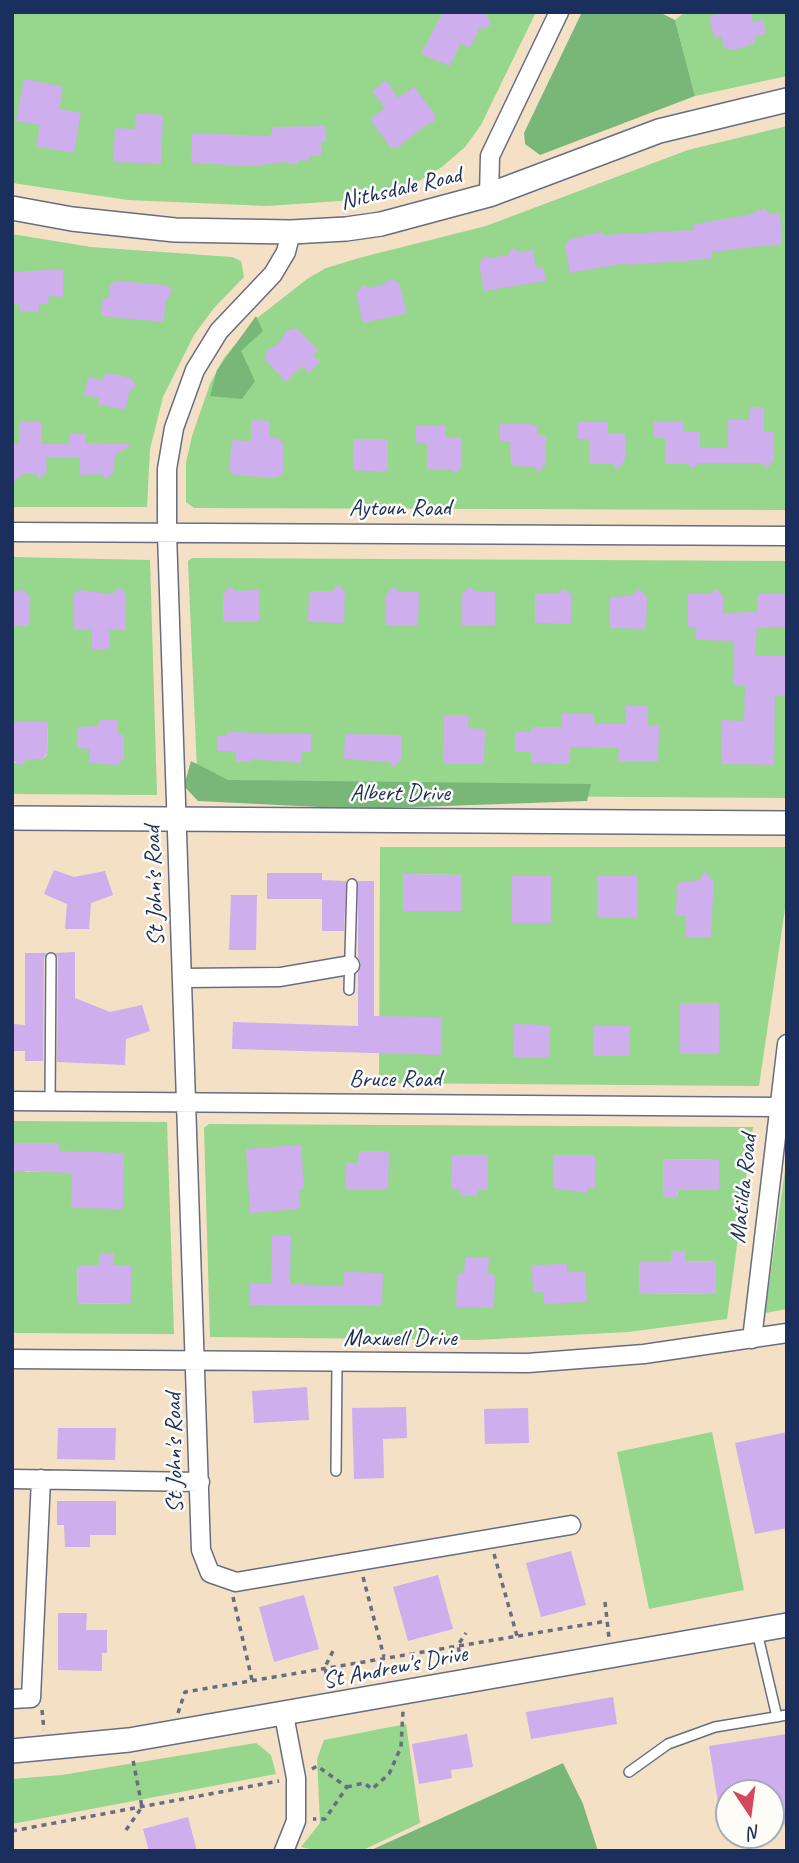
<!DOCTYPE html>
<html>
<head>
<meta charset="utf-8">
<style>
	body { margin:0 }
	#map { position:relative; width:799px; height:1863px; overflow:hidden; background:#f3e0c5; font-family:Caveat,sans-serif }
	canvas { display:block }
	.frame { position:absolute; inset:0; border:14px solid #1b2f5e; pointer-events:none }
	.north { position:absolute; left:715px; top:1779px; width:70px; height:70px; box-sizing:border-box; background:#fdfcf7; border:2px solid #a3aaba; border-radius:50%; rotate:167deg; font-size:19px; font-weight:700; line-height:28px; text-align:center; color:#1b2f5e }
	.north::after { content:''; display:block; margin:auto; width:24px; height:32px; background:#d1495b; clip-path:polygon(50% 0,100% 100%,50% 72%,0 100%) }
</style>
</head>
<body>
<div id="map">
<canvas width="799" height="1863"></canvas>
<div class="frame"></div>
<div class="north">N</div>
</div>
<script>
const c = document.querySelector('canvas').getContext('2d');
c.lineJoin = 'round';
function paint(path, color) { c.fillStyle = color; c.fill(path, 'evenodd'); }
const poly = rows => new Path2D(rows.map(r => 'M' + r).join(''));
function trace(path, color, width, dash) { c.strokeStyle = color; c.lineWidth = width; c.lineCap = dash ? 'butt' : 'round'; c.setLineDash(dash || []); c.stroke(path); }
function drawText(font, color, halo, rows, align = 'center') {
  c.font = font + ' Caveat,sans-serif'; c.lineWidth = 5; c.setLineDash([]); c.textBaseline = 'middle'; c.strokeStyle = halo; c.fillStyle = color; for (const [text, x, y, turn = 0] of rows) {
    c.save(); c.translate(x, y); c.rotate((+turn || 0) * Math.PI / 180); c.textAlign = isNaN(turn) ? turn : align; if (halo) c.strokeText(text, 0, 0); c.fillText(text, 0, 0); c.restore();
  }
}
paint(poly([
	[12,12,536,12,481,125,465,147,442,167,409,187,369,199,267,206,128,200,12,183],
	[685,12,787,12,787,76,695,96,675,20],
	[787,126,787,510,194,508,186,502,186,463,192,436,210,384,224,358,256,319,307,279,326,268,359,258,486,226,688,150],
	[12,234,91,247,232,257,241,261,244,277,214,308,194,335,163,397,150,449,147,507,12,507],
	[12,557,150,560,157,795,12,794,12,762,22,764,28,759,42,759,47,755,48,723,23,722,21,727,12,721],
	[192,558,787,561,787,798,198,794,188,561],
	[380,847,787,847,787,895,759,1086,379,1083],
	[403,874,462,875,462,911],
	[12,1121,167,1122,174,1334,12,1333],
	[26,1143,59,1144,59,1172,25,1172],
	[99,1253,113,1253,114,1265,131,1265,131,1303,78,1304,77,1266,99,1265],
	[209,1124,753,1127,727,1319,628,1332,476,1340,210,1337,204,1128],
	[663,1159,719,1160,719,1190,678,1190,677,1197,663,1196],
	[671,1251,685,1251,685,1261,716,1262,716,1294,639,1293,639,1261,671,1261],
	[787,1157,787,1309,765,1313,777,1227],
	[712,1432,744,1590,649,1609,617,1452],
	[406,1724,420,1823,361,1851,320,1851,301,1847,320,1823,317,1759,324,1740],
	[256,1743,271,1755,276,1774,12,1824,12,1779,62,1775]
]), '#96d68d');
paint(poly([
	[582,12,659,12,675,20,695,96,540,155,525,144,524,133],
	[256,316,263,331,241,351,255,381,242,399,210,396,217,370],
	[191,761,228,780,591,784,587,801,359,809,198,801,184,786],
	[563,1763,583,1804,598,1851,369,1851]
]), '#78b778');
paint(poly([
	[443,12,482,12,487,15,491,26,479,29,470,48,461,43,450,66,421,54],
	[727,12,750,12,753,22,763,20,766,34,756,36,755,43,735,50,724,48,721,36,714,38,709,17],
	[24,79,63,87,59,109,81,113,74,153,36,146,40,125,16,121],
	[386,80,398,98,414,87,436,116,434,122,426,125,397,148,391,148,370,119,385,108,372,91],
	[136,113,163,115,161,164,113,162,115,128,135,129],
	[325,126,326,142,321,142,321,156,309,156,309,161,300,160,295,165,285,162,253,166,191,163,192,133,267,136,272,134,272,127],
	[764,208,770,214,780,213,782,244,711,252,712,259,627,265,627,263,570,273,565,246,568,240,600,232,605,235,695,230,694,224,749,215],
	[512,248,519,252,533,250,536,268,543,267,546,281,484,291,479,264,486,255,490,258,508,255],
	[63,269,63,297,49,296,48,304,39,304,39,312,20,311,20,304,12,304,12,272],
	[389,279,399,283,407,313,363,323,356,293,363,285,369,288,385,284],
	[115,281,167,285,172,290,165,303,164,322,101,316,103,298,109,298,110,286],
	[296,328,318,350,313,355,320,362,309,373,302,366,286,382,265,360,267,350,279,343,286,331],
	[105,372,131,378,136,387,130,390,125,410,98,404,99,398,84,395,88,377,104,380],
	[750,407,764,407,764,432,774,432,774,460,767,469,762,463,698,463,693,469,688,464,665,464,665,438,654,438,654,421,683,421,683,432,700,432,700,448,728,448,728,420,750,420],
	[251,420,270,421,270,438,278,438,283,443,283,473,276,478,234,475,229,470,232,440,251,441],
	[19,421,41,421,42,444,69,443,70,433,86,434,86,443,132,444,115,455,114,472,106,479,101,474,80,475,80,458,46,457,47,471,39,479,36,474,23,474,12,483,12,444,19,444],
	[578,422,608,422,608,433,625,433,625,460,617,470,613,464,589,464,589,439,578,439],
	[500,424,529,424,537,426,537,435,546,435,546,463,539,472,535,467,511,466,510,441,500,441],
	[445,425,445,437,462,437,462,465,455,474,451,469,427,469,427,443,416,443,416,426],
	[353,439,388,439,388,470,382,472,353,470],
	[338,584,345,592,344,623,308,622,309,591,333,591],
	[231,586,235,591,259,590,259,622,223,622,223,594],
	[394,586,399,592,419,592,418,625,386,625,386,595],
	[119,587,126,594,126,629,109,629,109,649,92,649,92,629,74,629,74,594,79,590,112,594],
	[470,587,475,591,495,592,495,625,461,625,462,593],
	[22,589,30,597,29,626,12,626,12,593],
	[563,589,571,594,571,624,535,623,535,593,558,593],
	[639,589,647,597,646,629,609,628,610,597,631,596],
	[716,589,723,596,723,613,757,612,757,594,787,593,787,627,757,628,755,655,786,656,786,696,775,696,774,765,721,764,722,720,744,721,745,685,733,685,734,641,696,640,696,627,688,627,688,594,711,593],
	[626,706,648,706,648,725,659,725,658,762,618,762,619,748,570,747,570,764,531,763,531,752,515,752,515,731,531,732,531,727,562,727,562,713,594,714,594,723,625,724],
	[444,715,469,715,468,728,485,729,484,764,443,764],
	[99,720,118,720,118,734,124,735,124,758,117,765,89,763,90,749,77,748,77,727,99,726],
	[12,722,48,722,47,754,42,759,28,759,20,766,12,759],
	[227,732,311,734,311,752,302,752,302,763,251,759,251,762,236,762,236,751,217,751,217,736,227,736],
	[345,734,401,735,401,760,393,767,389,762,344,759],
	[54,870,74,877,105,871,113,895,91,903,89,929,65,929,67,904,44,894],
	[705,870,711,880,714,880,711,937,686,937,686,916,676,916,677,883,700,880],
	[267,873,322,873,322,880,346,881,344,931,322,931,322,899,267,899],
	[403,874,462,875,462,911,403,911],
	[512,876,551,876,551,923,512,923],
	[597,876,637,876,637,917,597,917],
	[358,881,374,881,374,1016,442,1017,442,1055,232,1049,233,1022,358,1026,358,972,361,964,358,957],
	[231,895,257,895,256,950,229,950],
	[75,952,75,998,110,1012,142,1005,150,1031,126,1039,125,1065,57,1062,58,958,55,953],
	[25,953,47,953,44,958,43,1061,25,1061,25,1051,12,1051,12,1024,25,1025],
	[680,1003,719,1003,719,1054,680,1054],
	[514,1024,549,1025,549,1057,513,1057],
	[593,1026,630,1026,630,1056,593,1056],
	[12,1143,60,1143,59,1151,124,1153,123,1209,71,1208,72,1173,12,1171],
	[301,1145,304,1189,299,1190,300,1209,250,1213,246,1149],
	[359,1151,389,1151,388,1190,345,1189,346,1163,358,1163],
	[452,1155,488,1155,488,1190,478,1190,477,1196,460,1196,460,1190,451,1189],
	[553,1155,595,1155,595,1188,587,1188,587,1193,553,1188],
	[663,1159,719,1160,719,1190,678,1190,677,1197,663,1197],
	[272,1235,291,1236,290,1284,344,1286,344,1272,383,1273,382,1306,250,1305,250,1283,271,1284],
	[671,1251,685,1251,685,1261,716,1262,716,1294,639,1293,639,1261,671,1261],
	[99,1253,114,1253,114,1265,131,1265,131,1303,78,1304,77,1265,99,1265],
	[465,1257,489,1257,488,1274,495,1275,494,1308,456,1307,457,1274,464,1274],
	[567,1264,567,1272,585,1272,587,1302,544,1304,544,1292,533,1293,532,1265],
	[307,1387,309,1420,254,1423,252,1391],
	[406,1407,407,1438,383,1439,384,1478,354,1479,352,1408],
	[528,1408,529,1443,485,1444,484,1409],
	[58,1428,116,1428,115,1460,57,1459],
	[787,1432,787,1528,755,1534,735,1443],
	[57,1501,116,1501,116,1535,90,1535,90,1547,65,1547,64,1525,57,1525],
	[571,1551,586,1605,541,1617,526,1563],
	[438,1575,453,1629,408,1641,393,1587],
	[304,1595,319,1649,274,1662,259,1607],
	[58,1613,87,1613,86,1630,107,1630,107,1653,102,1653,102,1671,58,1670],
	[613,1697,617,1724,531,1739,526,1712],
	[467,1734,473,1767,451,1770,452,1778,419,1784,412,1744],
	[787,1734,787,1824,771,1827,771,1793,729,1793,729,1821,721,1821,709,1746],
	[188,1817,197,1851,149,1851,143,1829]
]), '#ceaeed');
const service = poly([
	[349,990,352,884],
	[50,1102,51,958],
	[336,1471,337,1364],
	[757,1632,777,1717],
	[629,1772,668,1744,715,1727,787,1715]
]);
const minor = poly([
	[489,195,490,156,559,12],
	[291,232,286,252,273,274,219,331,195,370,174,428,167,469,167,533,201,1550,210,1573,236,1582,571,1525],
	[12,532,787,536],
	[183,978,280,977,350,965],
	[12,1101,778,1107],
	[752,1339,787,1044],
	[12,1359,528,1363,644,1354,787,1333],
	[12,1479,200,1482],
	[12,1699,31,1698,41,1479],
	[284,1851,296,1821,296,1778,284,1715]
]);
const tertiary = poly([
	[12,208,72,219,175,230,291,232,346,229,381,224,489,195,659,131,787,100],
	[12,818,787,823],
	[12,1751,129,1740,787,1625]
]);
trace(service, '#676d82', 12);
trace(minor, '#676d82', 21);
trace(tertiary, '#676d82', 26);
trace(poly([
	[494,1554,517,1636],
	[363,1577,384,1657],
	[233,1597,252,1680],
	[605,1602,609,1638],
	[461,1662,458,1645,466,1633],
	[328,1684,325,1667,335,1647],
	[42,1710,44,1730],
	[178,1713,185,1692,607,1621],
	[312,1769,317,1766,347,1787,325,1819,313,1819],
	[347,1787,364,1783,372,1789,389,1774,401,1747,403,1711],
	[126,1830,142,1807,133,1760],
	[12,1831,279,1781]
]), '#676d82', 3.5, [5, 5]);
trace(service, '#fff', 9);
trace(minor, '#fff', 18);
trace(tertiary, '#fff', 23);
drawText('24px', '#1b2f5e', '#fdfcf7', [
	["Nithsdale Road",401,189,-13],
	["Aytoun Road",400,509],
	["Albert Drive",400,794],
	["St John's Road",155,886,-92],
	["Bruce Road",395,1080],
	["Matilda Road",744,1189,-84],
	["Maxwell Drive",400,1339],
	["St John's Road",175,1453,-91],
	["St Andrew's Drive",395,1668,-11]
]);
</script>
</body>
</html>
